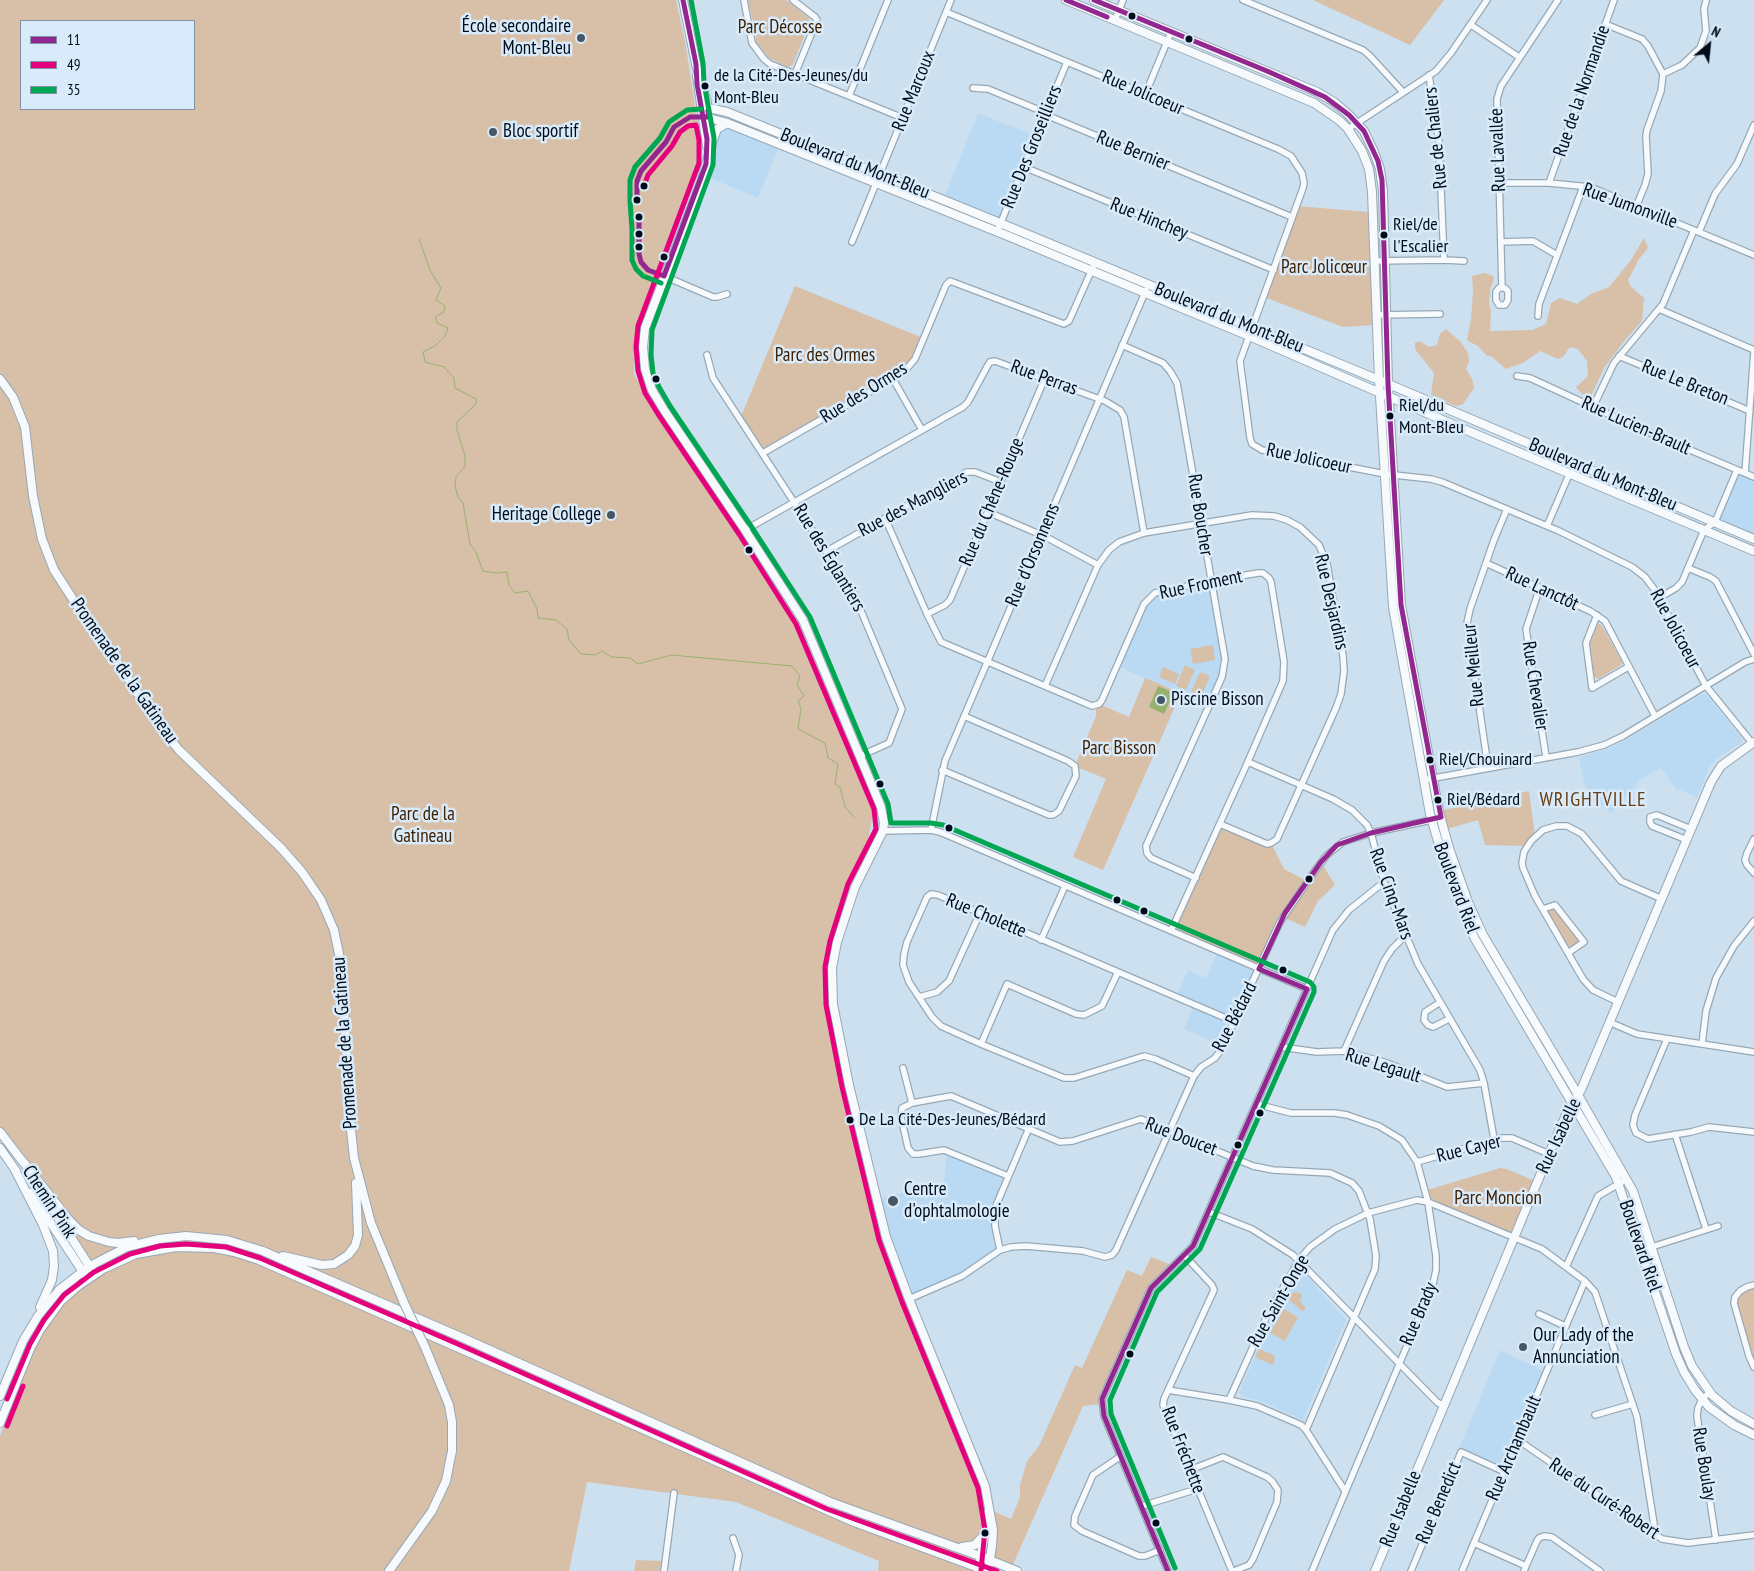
<!DOCTYPE html>
<html>
<head>
<meta charset="utf-8">
<style>
	body { margin:0 }
	#map { position:relative; width:1754px; height:1571px; overflow:hidden; background:#cce0ef; font-family:"PT Sans Narrow",sans-serif }
	canvas { display:block }
	.legend { position:absolute; left:20px; top:20px; width:175px; height:90px; box-sizing:border-box; background:#d9ebfa; border:1px solid #8292a0; margin:0; padding:6px 9px; list-style:none; font-size:15px; color:#000c19 }
	.legend li { display:flex; align-items:center; gap:10px; height:25px }
	.legend b { width:25px; border:1px solid #8292a0 }
	.north { position:absolute; left:1684px; top:20px; width:50px; height:50px; -webkit-text-stroke:4px #d9ebfa; paint-order:stroke; rotate:28deg; font-size:14px; font-weight:700; line-height:20px; text-align:center; color:#000c19 }
	.north::after { content:''; display:block; margin:auto; width:18px; height:22px; background:#000c19; clip-path:polygon(50% 0,100% 100%,50% 72%,0 100%) }
</style>
</head>
<body>
<div id="map">
<canvas width="1754" height="1571"></canvas>
<ul class="legend">
<li><b style="height:6px;background:#922790"></b>11</li>
<li><b style="height:6px;background:#e5007d"></b>49</li>
<li><b style="height:6px;background:#00a651"></b>35</li>
</ul>
<div class="north">N</div>
</div>
<script>
const c = document.querySelector('canvas').getContext('2d');
c.lineJoin = 'round';
function paint(path, color) { c.fillStyle = color; c.fill(path, 'evenodd'); }
const poly = rows => new Path2D(rows.map(r => 'M' + r).join(''));
function trace(path, color, width, dash) { c.strokeStyle = color; c.lineWidth = width; c.lineCap = dash ? 'butt' : 'round'; c.setLineDash(dash || []); c.stroke(path); }
function drawText(font, color, halo, rows, align = 'center') {
  c.font = font + ' "PT Sans Narrow",sans-serif'; c.lineWidth = 5; c.setLineDash([]); c.textBaseline = 'middle'; c.strokeStyle = halo; c.fillStyle = color; for (const [text, x, y, turn = 0] of rows) {
    c.save(); c.translate(x, y); c.rotate((+turn || 0) * Math.PI / 180); c.textAlign = isNaN(turn) ? turn : align; if (halo) c.strokeText(text, 0, 0); c.fillText(text, 0, 0); c.restore();
  }
}
paint(poly([
	[978,113,1036,136,1000,223,943,200],
	[722,125,774,141,778,149,758,198,703,175],
	[1738,474,1754,481,1754,535,1720,520],
	[1211,581,1225,659,1210,706,1117,666,1151,596],
	[1703,694,1706,694,1742,739,1742,742,1716,759,1709,768,1697,797,1675,788,1661,768,1641,779,1611,814,1595,799,1584,783,1579,757,1607,749,1624,741],
	[1218,951,1259,969,1223,1046,1184,1029,1194,1004,1176,997,1188,970,1206,978],
	[947,1150,1008,1176,995,1208,1000,1250,971,1271,909,1299,877,1199,944,1183],
	[1299,1271,1302,1271,1346,1320,1303,1420,1261,1401,1243,1397,1239,1393,1271,1318],
	[1500,1350,1546,1372,1505,1472,1458,1451]
]), '#badaf3');
paint(poly([
	[0,0,676,0,685,41,702,150,635,343,634,374,664,425,696,473,707,485,735,529,747,551,762,568,797,619,874,807,867,847,850,881,833,932,830,955,828,957,825,972,825,992,830,1033,847,1111,886,1257,973,1450,989,1509,1011,1519,1020,1497,1020,1485,1027,1461,1039,1446,1075,1365,1082,1368,1127,1270,1142,1276,1151,1257,1174,1266,1156,1283,1101,1404,1083,1406,1011,1569,991,1560,993,1539,988,1511,984,1571,878,1571,879,1561,736,1502,587,1482,569,1571,0,1571,0,1436,25,1369,40,1338,52,1317,67,1300,100,1274,27,1160,0,1128],
	[21,21,194,21,194,109,21,109],
	[748,0,786,0,809,18,809,24,793,64,791,66,788,67,769,58,756,42,756,35],
	[1313,0,1444,0,1410,45],
	[1297,206,1369,212,1373,325,1343,327,1264,297],
	[1644,238,1648,248,1639,259,1628,280,1631,287,1644,298,1642,321,1625,340,1604,368,1591,396,1582,394,1576,387,1588,376,1587,361,1578,349,1570,347,1563,357,1558,359,1540,351,1523,363,1506,369,1491,356,1487,356,1478,346,1468,341,1467,339,1471,320,1473,290,1472,276,1484,273,1493,276,1494,279,1490,290,1489,305,1491,310,1490,331,1532,330,1546,324,1551,303,1560,298,1577,304,1591,294,1609,287,1631,260],
	[795,286,923,338,911,365,763,453,740,419],
	[1446,329,1460,341,1468,353,1469,361,1466,369,1472,379,1474,388,1463,404,1458,406,1453,405,1445,402,1441,398,1431,395,1434,373,1415,349,1415,343,1419,341,1429,347,1437,345,1440,334],
	[1598,624,1600,624,1605,631,1622,662,1621,665,1598,679,1594,676,1590,643],
	[1213,645,1215,660,1193,664,1190,649],
	[1185,665,1195,670,1186,690,1176,686],
	[1163,667,1179,674,1175,684,1159,677],
	[1200,672,1210,676,1201,697,1191,692],
	[1145,678,1181,693,1103,870,1073,857,1106,779,1082,769,1076,769,1075,766,1096,716,1096,706,1099,704,1129,717],
	[1529,791,1535,836,1527,846,1485,845,1478,820,1444,830,1439,811],
	[1220,824,1271,843,1284,869,1307,881,1321,862,1335,885,1318,901,1305,927,1283,917,1259,969,1171,931],
	[1553,904,1584,942,1568,953,1543,909],
	[1500,1168,1507,1169,1537,1182,1514,1237,1428,1202,1424,1191],
	[1754,1285,1754,1367,1735,1297],
	[1297,1292,1302,1294,1300,1301,1305,1307,1305,1310,1302,1311,1290,1301,1289,1297,1292,1293],
	[1284,1309,1298,1317,1285,1341,1270,1333],
	[1259,1349,1274,1355,1275,1359,1273,1365,1255,1357],
	[636,1560,661,1561,660,1571,634,1571]
]), '#d7bfa8');
paint(poly([
	[1158,686,1174,693,1164,714,1149,707]
]), '#98b26e');
trace(poly([
	[419,239,430,270,441,288,436,300,445,306,444,312,435,317,437,323,448,328,445,336,435,346,423,352,425,362,444,367,454,378,455,388,476,399,476,404,457,422,457,430,465,456,465,466,456,477,455,486,458,497,463,503,470,544,476,552,483,571,496,573,507,572,509,585,515,593,528,591,537,609,538,618,556,620,567,629,569,640,581,654,595,655,602,651,612,657,630,658,638,664,671,655,792,666,800,676,797,685,804,696,798,701,801,709,798,729,825,743,828,758,838,764,835,784,840,787,845,807,854,817]
]), '#98b26e', 1);
const street = poly([
	[744,0,752,43,764,59,770,64,903,118],
	[793,0,815,17,817,20,795,74],
	[1243,0,1363,50,1370,56,1403,92],
	[946,12,1278,149,1291,156,1302,173,1304,183,1303,188,1240,361,1250,438,1252,444,1262,450,1385,474,1431,479,1442,482,1559,531,1632,567,1645,577,1654,589,1706,686,1752,743],
	[1115,20,1123,0],
	[1605,24,1642,39,1648,46,1663,74,1661,91,1647,130,1646,136,1648,174,1645,185,1636,207],
	[1471,25,1519,57],
	[1663,74,1682,65,1700,48,1706,31,1704,9,1706,1],
	[1429,75,1439,142,1444,260],
	[973,88,988,89,1039,110,1051,117,1292,217],
	[1145,95,1171,32],
	[849,96,888,0],
	[1348,129,1436,71,1451,53,1487,0],
	[1024,167,1274,270],
	[1500,183,1549,183,1590,187,1754,255],
	[1549,183,1614,0],
	[997,232,1067,62],
	[1699,232,1715,194,1737,164,1754,125],
	[852,242,951,0],
	[1501,242,1533,241,1557,255],
	[1375,261,1444,260,1464,261],
	[664,276,713,297,717,297,727,294],
	[1499,288,1505,288,1508,291,1508,300,1505,305,1499,305,1496,300,1496,292,1499,288],
	[1502,288,1497,99,1501,86,1558,0],
	[1659,309,1754,350],
	[1376,315,1440,314],
	[1538,316,1539,304,1583,187],
	[1122,345,1163,363,1170,371,1177,383,1225,659,1222,677,1146,846,1147,853,1151,858,1196,878],
	[707,355,713,378,854,594,902,709,889,743,860,756],
	[1619,356,1750,411],
	[1517,376,1530,378,1643,430,1754,477],
	[893,379,922,430],
	[1593,407,1614,363,1663,304,1694,230],
	[763,453,904,372,915,359,946,285,950,281,1064,324,1069,321,1093,267],
	[1745,473,1754,352],
	[988,512,1046,537,1098,565],
	[885,518,927,614,941,642,1092,706,1099,704,1102,700,1144,604,1155,593,1206,582,1258,573,1263,573,1269,578,1271,582,1284,662,1283,681,1246,766,1171,931],
	[1547,526,1574,463],
	[745,530,963,407,968,402,988,365,990,362,995,361,1105,401,1120,410,1124,417,1144,533],
	[827,551,967,472,975,472,1001,482],
	[1486,563,1590,611,1605,621,1655,716],
	[1688,568,1710,577,1716,581,1754,654],
	[1540,587,1526,629,1546,757],
	[1659,598,1676,588,1682,582,1704,530,1715,522,1737,470],
	[927,614,945,605,950,600,1045,378],
	[1597,615,1586,643,1592,688,1628,667],
	[1045,686,1098,565,1109,550,1119,542,1144,533,1252,515,1274,516,1287,520,1300,527,1319,545,1327,564,1343,656,1344,671,1341,694,1336,708,1277,839,1271,843,1267,844,1220,824],
	[1248,762,1333,799,1352,810,1367,825,1371,833,1384,882,1418,964,1480,1070,1484,1083,1494,1139],
	[1488,767,1467,623,1470,609,1494,540,1507,509],
	[942,770,1049,815,1053,815,1059,811,1076,776,1075,766,1068,761,964,716],
	[1429,779,1578,752,1604,745,1623,736,1745,662,1754,659],
	[931,830,945,761,1146,290],
	[883,831,931,830,940,832,1307,989],
	[1754,839,1747,853,1745,860,1747,865,1754,873],
	[1687,840,1652,826,1650,822,1650,817,1657,815,1691,829],
	[1543,909,1555,905,1584,942,1568,953],
	[1041,940,1065,886],
	[919,997,937,992,949,981,980,913],
	[1618,1002,1593,990,1583,979,1535,896,1523,868,1522,863,1524,852,1531,841,1543,830,1556,826,1567,826,1582,834,1621,881,1662,899],
	[1439,1003,1425,1012,1424,1020,1428,1025,1433,1027,1449,1019],
	[1609,1022,1637,1034,1754,1052],
	[1667,1039,1635,1115,1633,1125,1636,1133,1648,1139,1691,1132,1709,1127,1754,1132],
	[981,1044,1007,984,1076,1014,1084,1015,1102,1006,1118,972],
	[1702,1044,1706,1011,1716,978,1734,946,1754,921],
	[1281,1047,1317,1052,1344,1051,1387,1063,1447,1087,1484,1083],
	[1344,1051,1384,961,1392,949,1405,936],
	[903,1068,912,1103],
	[1194,1076,1155,1059,1144,1056,1074,1078,1064,1078,981,1044,941,1026,932,1017,909,982,903,965,904,954,907,942,927,897,931,894,938,895,1235,1022],
	[1256,1104,1291,1113,1335,1113,1347,1115,1379,1126,1402,1140,1417,1162,1428,1202,1436,1256,1436,1270,1433,1284,1312,1571],
	[1675,1134,1706,1229],
	[1417,1162,1502,1138,1512,1138,1549,1154],
	[1008,1176,944,1150,919,1154,913,1154,908,1148,901,1117,902,1108,912,1103,951,1096,1060,1142,1073,1141,1141,1119,1253,1166,1273,1170,1330,1173,1352,1183,1359,1191,1370,1219,1376,1256,1375,1269,1306,1430],
	[1209,1212,1252,1229,1293,1255,1437,1402,1444,1406],
	[1000,1250,995,1226,995,1208,1029,1128],
	[1642,1250,1718,1226],
	[1185,1256,1212,1285,1214,1290,1164,1399,1163,1405,1232,1571],
	[1566,1267,1598,1196,1622,1182],
	[1754,1285,1747,1287,1740,1291,1735,1297,1734,1303,1749,1356,1754,1367],
	[909,1299,962,1276,1000,1250,1011,1247,1026,1246,1083,1251,1105,1257,1112,1255,1116,1250,1194,1076,1201,1067,1215,1058,1221,1050,1280,922,1314,872,1326,856,1343,842,1371,833,1436,819],
	[1539,1314,1565,1326],
	[1168,1390,1229,1400,1257,1406,1301,1425,1306,1430,1345,1491],
	[1710,1392,1702,1399,1698,1408,1697,1416,1716,1540],
	[1229,1400,1267,1316,1299,1260,1310,1247,1335,1229,1368,1213,1417,1200,1428,1202,1542,1249,1585,1281,1595,1292,1637,1417,1654,1524,1653,1534],
	[1595,1415,1633,1404],
	[1518,1440,1662,1539,1688,1543,1754,1535],
	[1121,1456,1093,1475,1075,1516,1074,1525,1082,1531,1139,1556,1145,1556,1160,1550],
	[1190,1470,1223,1457,1267,1477,1272,1481,1278,1490,1277,1502,1253,1559,1249,1565,1234,1571],
	[1142,1506,1197,1489],
	[733,1538,739,1555,736,1571],
	[1474,1543,1526,1566,1524,1571],
	[1526,1566,1537,1541,1539,1538,1544,1536,1552,1537,1600,1571],
	[664,1571,674,1493],
	[1168,1571,1104,1416,1102,1399,1151,1288,1193,1246,1333,930,1349,910,1384,882],
	[1411,1571,1461,1452,1505,1472],
	[1462,1571,1585,1281]
]);
const secondary = poly([
	[683,0,696,64,707,103,712,144,701,183,645,328,643,347,645,369,652,390,664,410,745,530,803,620,881,807,884,823,883,831,855,887,837,942,832,968,833,1004,849,1085,886,1237,909,1299,985,1486,993,1530,992,1546,988,1571],
	[1066,0,1314,103,1340,121,1348,129,1362,151,1369,169,1372,192,1379,380,1393,607,1430,814,1440,848,1459,901,1475,939,1616,1177,1676,1354,1684,1372,1695,1390,1709,1407,1734,1425,1754,1435],
	[1094,0,1317,92,1334,102,1349,115,1364,131,1374,152,1380,169,1383,191,1388,384,1401,605,1439,812,1449,848,1468,902,1483,935,1574,1088,1633,1191,1684,1347,1692,1366,1712,1395,1731,1411,1754,1424],
	[697,76,707,146],
	[701,109,713,109,727,112,1000,223,1379,380,1754,539],
	[702,116,727,123,1008,236,1249,336,1461,428,1754,551],
	[713,140,717,129,727,123],
	[0,379,13,397,25,427,33,496,42,539,54,570,76,604,102,638,158,725,179,750,281,848,302,872,321,900,334,930,342,968,350,1120,354,1158,371,1223,404,1303],
	[0,1132,23,1162],
	[0,1148,16,1171],
	[21,1159,70,1221,79,1230,89,1236,109,1242,118,1243,134,1241],
	[14,1168,43,1225,53,1251,54,1266,52,1280,40,1307],
	[41,1191,92,1270],
	[31,1193,85,1275],
	[283,1256,322,1265,334,1264,348,1255,355,1246,358,1235,356,1183],
	[0,1396,23,1341,38,1316,59,1290,90,1266,127,1247,159,1239,186,1236,227,1240,263,1251,299,1267,463,1338,830,1502,977,1555,1017,1571],
	[0,1423,30,1349,40,1330,61,1301,78,1286,103,1269,136,1254,176,1247,214,1248,234,1252,259,1260,854,1522,987,1571],
	[962,1547,975,1545,983,1536],
	[980,1561,988,1513],
	[389,1571,432,1511,446,1481,452,1451,452,1422,449,1405,425,1347],
	[1375,1571,1549,1154,1566,1115,1581,1090,1711,782,1721,766,1754,742]
]);
trace(street, '#97a8b5', 8);
trace(secondary, '#97a8b5', 10);
trace(street, '#f7fafd', 5.5);
trace(secondary, '#f7fafd', 8);
const secondaryBridge = poly([
	[404,1303,425,1347]
]);
trace(secondaryBridge, '#97a8b5', 10, []);
trace(secondaryBridge, '#f7fafd', 8);
trace(poly([
	[1066,0,1107,17],
	[1094,0,1267,71,1325,97,1349,115,1364,131,1378,161,1382,180,1388,384,1401,605,1441,817,1371,833,1337,845,1321,862,1285,913,1259,969],
	[637,200,637,181,641,171,666,142,674,127,690,117,709,117,708,111],
	[639,215,639,254,641,262,648,270,664,276,706,164,707,139,697,84,696,64,683,0],
	[1259,969,1307,989],
	[1168,1571,1104,1416,1102,1399,1151,1288,1193,1246,1307,989]
]), '#922790', 5);
trace(poly([
	[644,186,648,175,672,146,680,132,688,126,696,125,699,140,699,163,638,326,636,347,638,371,645,393,658,414,739,534,796,624,874,809,876,829,848,884,830,941,825,967,826,1005,842,1087,879,1240,902,1302,978,1488,985,1530,981,1570],
	[7,1399,30,1344,44,1320,64,1295,94,1272,130,1254,160,1246,186,1244,226,1247,260,1258,460,1345,827,1509,997,1571],
	[7,1426,23,1386]
]), '#e5007d', 5);
trace(poly([
	[691,0,703,63,704,83,714,138,713,165,652,330,651,355,653,373,659,387,670,406,751,526,810,617,888,804,891,823,931,823,943,825,1310,982,1314,987,1314,992,1200,1249,1157,1292,1110,1400,1111,1414,1175,1568],
	[661,283,643,276,636,269,632,260,632,229,630,201,630,180,635,167,660,138,669,122,687,110,701,109]
]), '#00a651', 5);
for (const [x, y, r, color] of [
	[1132,16,4.5,"#000c19"],
	[581,38,5,"#475664"],
	[1189,39,4.5,"#000c19"],
	[705,86,4.5,"#000c19"],
	[493,132,5,"#475664"],
	[644,186,4.5,"#000c19"],
	[637,200,4.5,"#000c19"],
	[639,217,4.5,"#000c19"],
	[639,234,4.5,"#000c19"],
	[1384,235,4.5,"#000c19"],
	[639,247,4.5,"#000c19"],
	[664,257,4.5,"#000c19"],
	[656,379,4.5,"#000c19"],
	[1390,416,4.5,"#000c19"],
	[611,515,5,"#475664"],
	[749,550,4.5,"#000c19"],
	[1161,700,5,"#475664"],
	[1430,760,4.5,"#000c19"],
	[880,784,4.5,"#000c19"],
	[1438,800,4.5,"#000c19"],
	[949,828,4.5,"#000c19"],
	[1309,879,4.5,"#000c19"],
	[1117,900,4.5,"#000c19"],
	[1144,911,4.5,"#000c19"],
	[1283,970,4.5,"#000c19"],
	[1260,1113,4.5,"#000c19"],
	[850,1120,4.5,"#000c19"],
	[1238,1145,4.5,"#000c19"],
	[893,1201,6,"#475664"],
	[1523,1347,5,"#475664"],
	[1130,1354,4.5,"#000c19"],
	[1156,1523,4.5,"#000c19"],
	[985,1533,4.5,"#000c19"]
]) { const dot = new Path2D(); dot.arc(x, y, r, 0, 2 * Math.PI); c.fillStyle = color; c.fill(dot); trace(dot, '#d9ebfa', 2); }
drawText('18px', '#000c19', '#d9ebfa', [
	["de la Cité-Des-Jeunes/du",714,76],
	["Mont-Bleu",714,98],
	["Riel/de",1393,225],
	["l'Escalier",1393,247],
	["Riel/du",1399,406],
	["Mont-Bleu",1399,428],
	["Riel/Chouinard",1439,760],
	["Riel/Bédard",1447,800],
	["De La Cité-Des-Jeunes/Bédard",859,1120]
], 'left');
drawText('19px', '#000c19', '#d9ebfa', [
	["École secondaire",571,27,"right"],
	["Mont-Bleu",571,49,"right"],
	["Bloc sportif",503,132],
	["Heritage College",601,515,"right"],
	["Piscine Bisson",1171,700],
	["Centre",904,1190],
	["d'ophtalmologie",904,1212],
	["Our Lady of the",1533,1336],
	["Annunciation",1533,1358]
], 'left');
drawText('19px', '#402100', '#d9ebfa', [
	["Parc Décosse",780,28],
	["Parc Jolicœur",1324,268],
	["Parc des Ormes",825,356],
	["Parc Bisson",1119,749],
	["Parc de la",423,815],
	["Gatineau",423,837],
	["Parc Moncion",1498,1199]
]);
drawText('19px', '#000c19', '#d9ebfa', [
	["Rue Marcoux",914,91,-68],
	["Rue de la Normandie",1582,91,-71],
	["Rue Jolicoeur",1143,93,23],
	["Rue de Chaliers",1436,138,-96],
	["Rue Des Groseilliers",1032,147,-68],
	["Rue Lavallée",1498,150,-92],
	["Rue Bernier",1133,151,22],
	["Boulevard du Mont-Bleu",855,164,22],
	["Rue Jumonville",1630,206,20],
	["Rue Hinchey",1149,219,22],
	["Boulevard du Mont-Bleu",1229,318,22],
	["Rue Perras",1044,378,20],
	["Rue Le Breton",1685,383,22],
	["Rue des Ormes",864,393,-32],
	["Rue Lucien-Brault",1636,426,24],
	["Rue Jolicoeur",1309,459,12],
	["Boulevard du Mont-Bleu",1603,475,23],
	["Rue du Chêne-Rouge",992,502,-67],
	["Rue des Mangliers",913,504,-28],
	["Rue Boucher",1200,515,81],
	["Rue d'Orsonnens",1033,555,-67],
	["Rue des Églantiers",829,558,59],
	["Rue Froment",1201,585,-12],
	["Rue Lanctôt",1542,589,25],
	["Rue Desjardins",1331,602,77],
	["Rue Jolicoeur",1675,629,62],
	["Rue Meilleur",1474,665,-96],
	["Promenade de la Gatineau",124,671,55],
	["Rue Chevalier",1535,686,81],
	["Boulevard Riel",1456,888,69],
	["Rue Cinq-Mars",1391,894,70],
	["Rue Cholette",986,916,23],
	["Rue Bédard",1235,1017,-63],
	["Promenade de la Gatineau",345,1043,-94],
	["Rue Legault",1383,1066,17],
	["Rue Isabelle",1559,1136,-65],
	["Rue Doucet",1181,1137,21],
	["Rue Cayer",1469,1149,-14],
	["Chemin Pink",49,1202,57],
	["Boulevard Riel",1640,1246,71],
	["Rue Saint-Onge",1279,1301,-60],
	["Rue Brady",1419,1314,-67],
	["Rue Archambault",1514,1448,-67],
	["Rue Fréchette",1183,1450,69],
	["Rue Boulay",1704,1464,81],
	["Rue du Curé-Robert",1604,1499,34],
	["Rue Benedict",1439,1503,-67],
	["Rue Isabelle",1401,1509,-68]
]);
c.letterSpacing = '1px';
drawText('20px', '#673f14', '#d9ebfa', [
	["WRIGHTVILLE",1593,800]
]);
c.letterSpacing = '0px';
</script>
</body>
</html>
